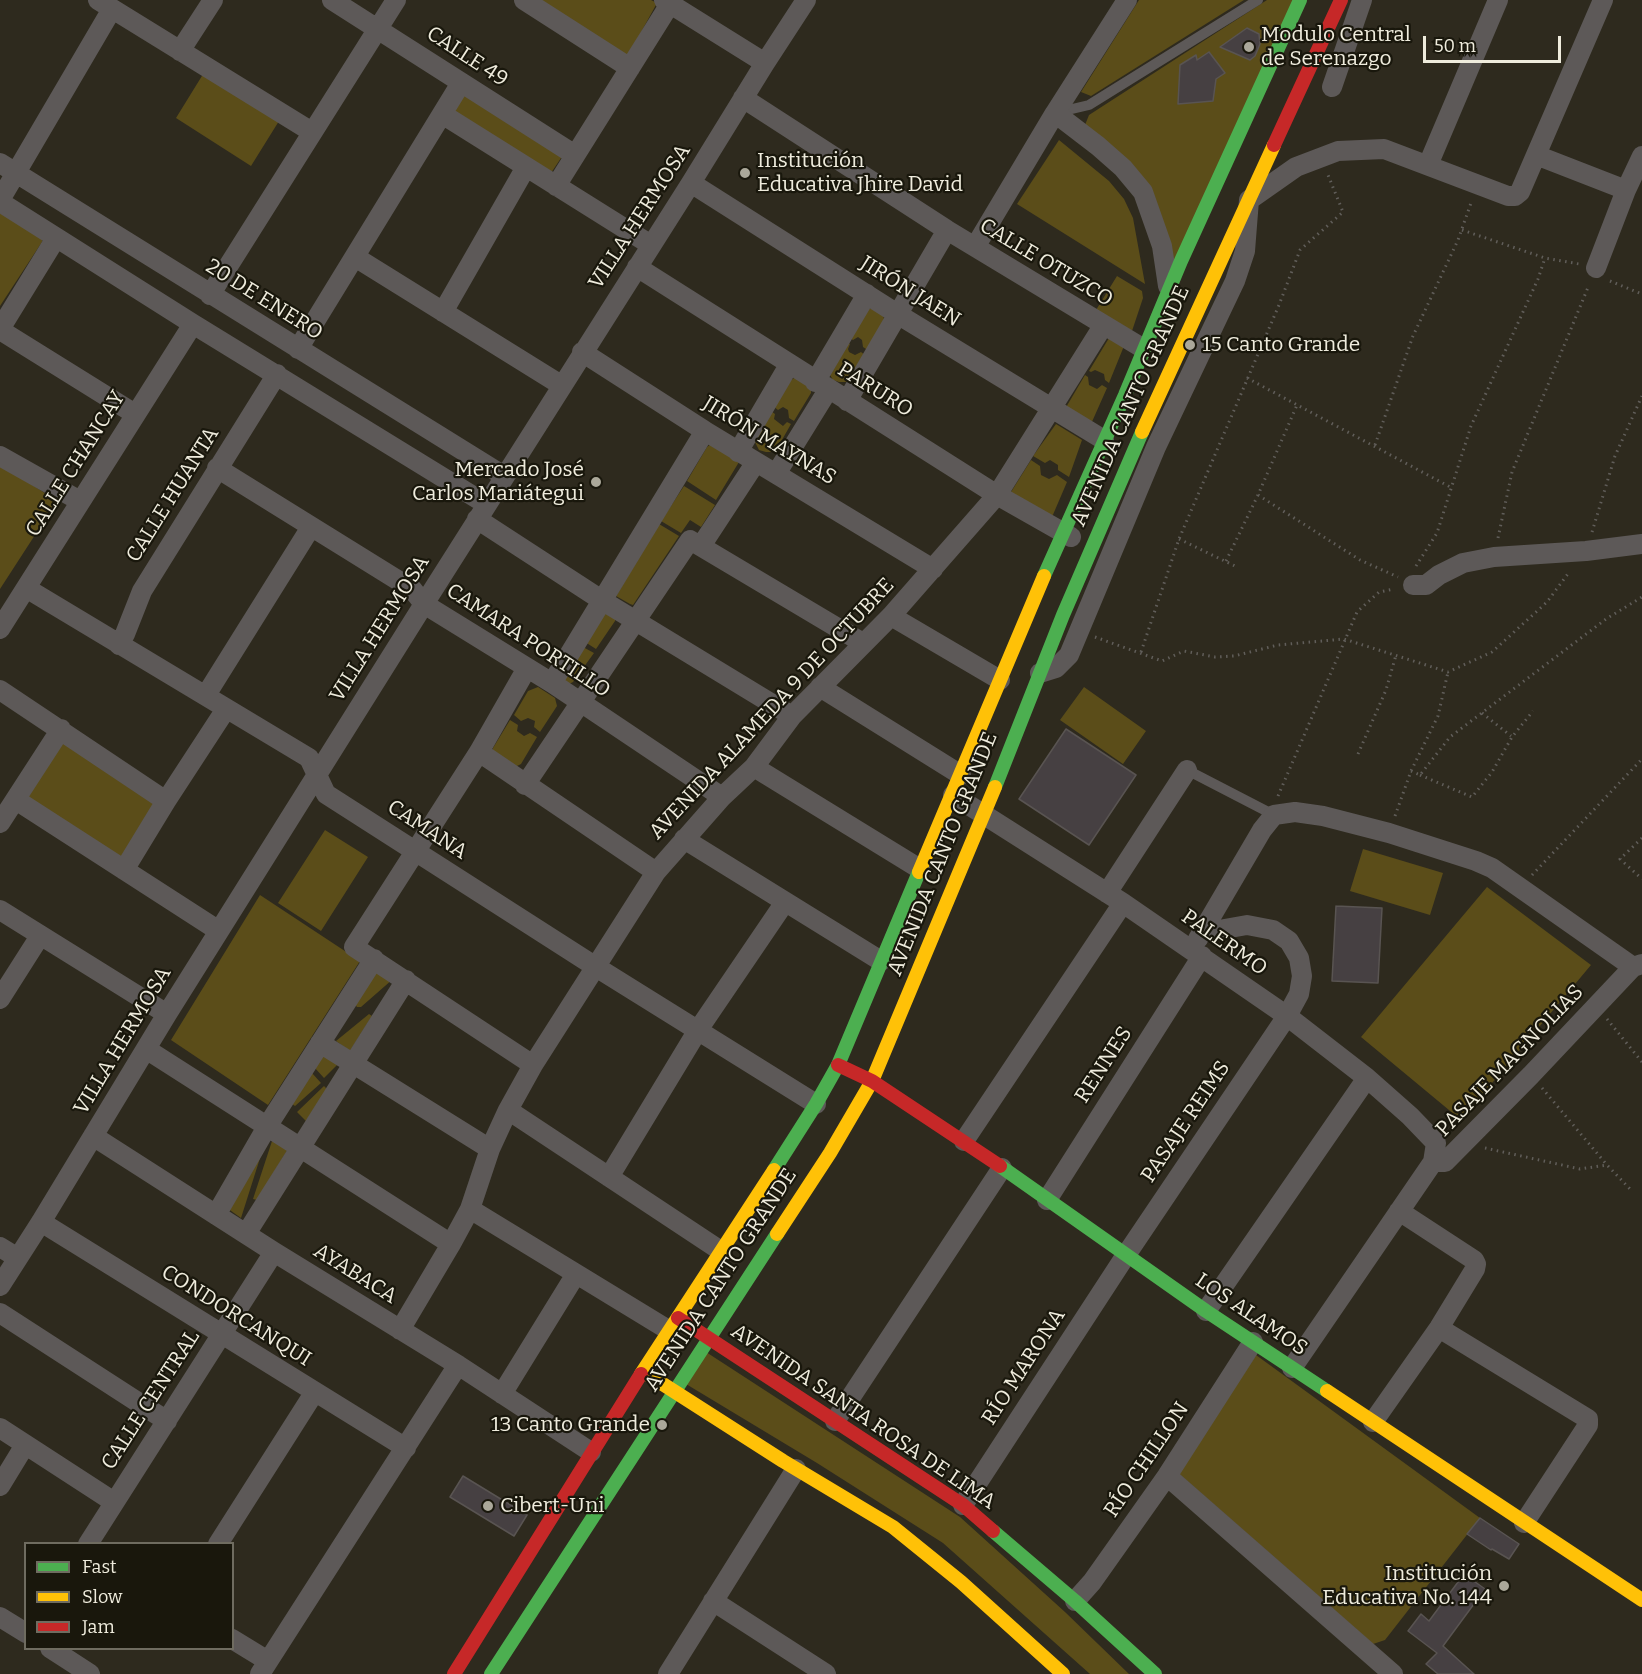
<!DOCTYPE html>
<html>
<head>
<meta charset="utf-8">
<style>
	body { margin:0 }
	#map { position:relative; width:1642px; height:1674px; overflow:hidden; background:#2e2a1e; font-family:Bitter,serif }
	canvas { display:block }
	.legend { position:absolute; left:24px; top:1542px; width:210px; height:108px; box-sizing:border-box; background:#19170c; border:2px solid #6f6c60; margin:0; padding:8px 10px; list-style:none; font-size:18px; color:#efecdd }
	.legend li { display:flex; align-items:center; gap:12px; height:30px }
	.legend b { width:30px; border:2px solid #6f6c60 }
	.scale { position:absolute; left:1423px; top:36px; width:138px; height:27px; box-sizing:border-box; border:3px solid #efecdd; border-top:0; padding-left:8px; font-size:18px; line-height:21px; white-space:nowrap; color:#efecdd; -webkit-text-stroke:4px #19170c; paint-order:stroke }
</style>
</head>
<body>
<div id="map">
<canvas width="1642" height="1674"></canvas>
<ul class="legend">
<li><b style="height:8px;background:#4caf50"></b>Fast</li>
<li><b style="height:8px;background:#ffc107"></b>Slow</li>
<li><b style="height:8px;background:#c62828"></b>Jam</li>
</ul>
<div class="scale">50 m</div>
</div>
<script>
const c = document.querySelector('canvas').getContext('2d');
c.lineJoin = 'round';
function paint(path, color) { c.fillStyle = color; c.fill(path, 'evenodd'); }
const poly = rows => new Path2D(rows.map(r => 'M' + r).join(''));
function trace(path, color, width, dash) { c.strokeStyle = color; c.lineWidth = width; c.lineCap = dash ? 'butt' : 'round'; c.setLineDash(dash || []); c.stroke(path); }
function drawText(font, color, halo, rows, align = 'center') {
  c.font = font + ' Bitter,serif'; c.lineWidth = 4.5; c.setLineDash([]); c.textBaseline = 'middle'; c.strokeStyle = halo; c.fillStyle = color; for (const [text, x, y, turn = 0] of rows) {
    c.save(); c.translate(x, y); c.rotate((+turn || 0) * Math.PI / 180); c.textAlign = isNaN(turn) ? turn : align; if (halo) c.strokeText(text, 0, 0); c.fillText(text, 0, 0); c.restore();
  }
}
paint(poly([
	[535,0,651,0,657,3,628,56],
	[1139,0,1244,0,1091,96,1081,92],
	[1267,0,1294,0,1171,275,1157,214,1085,125,1089,115],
	[205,71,279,121,251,166,176,118],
	[465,88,565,152,551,173,452,110],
	[1059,140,1109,181,1124,199,1133,218,1145,284,1017,204],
	[0,213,42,238,42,242,0,306],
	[1117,276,1142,291,1143,298,1132,331,1096,310],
	[873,308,883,314,884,320,869,351,863,347,862,340,858,337,853,340,848,337,867,309],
	[1109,338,1124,346,1109,383,1105,380,1104,374,1095,370,1091,372,1089,371],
	[845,341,850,344,848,349,849,352,855,355,861,352,865,355,851,379,846,382,839,382,833,380,830,375],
	[1085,375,1088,377,1089,385,1097,389,1102,385,1107,388,1091,424,1065,409],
	[794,378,801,378,811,387,811,393,794,421,789,418,788,410,783,407,778,410,773,406,790,381],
	[771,411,775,414,774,419,783,426,787,422,791,424,778,447,772,452,766,452,759,450,754,440],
	[1056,424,1082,440,1069,477,1058,470,1058,465,1050,460,1045,463,1033,456],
	[711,444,739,462,716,500,687,481,707,447],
	[1031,460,1040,466,1041,475,1049,479,1057,475,1067,482,1052,517,1011,492],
	[0,464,57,501,0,589],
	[684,486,715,505,701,527,690,520,681,533,661,521],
	[659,524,679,536,633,605,630,604,616,596],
	[606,612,615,617,615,621,596,649,585,642],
	[583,647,594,653,573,682,569,684,564,680],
	[538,687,555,698,557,706,540,732,534,727,535,721,528,718,521,721,514,715,528,691],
	[1084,687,1146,731,1123,764,1060,720],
	[510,720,518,725,517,731,524,736,530,733,537,737,521,764,515,767,493,753,493,748],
	[63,738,158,801,122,863,23,798],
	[325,830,368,857,321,931,278,903],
	[1363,849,1443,873,1430,915,1350,891],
	[1487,887,1591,965,1461,1120,1361,1037],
	[260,895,360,961,268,1105,171,1040],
	[377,969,393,979,361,1007,357,1007,355,1004],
	[369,1014,372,1016,350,1051,336,1041],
	[324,1052,339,1063,324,1078,314,1067],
	[312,1073,321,1083,295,1106,292,1104],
	[324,1086,327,1089,306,1121,297,1112],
	[272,1141,288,1149,257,1200,253,1199],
	[261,1155,241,1218,227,1208],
	[706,1352,960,1517,1065,1612,1129,1674,1090,1674,943,1543,817,1463,686,1384],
	[1256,1355,1480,1518,1385,1640,1373,1644,1178,1473]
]), '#5b4d19');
const building = poly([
	[1247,28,1259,34,1260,44,1255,56,1250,60,1220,47,1247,28],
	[1209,52,1225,73,1216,79,1213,101,1178,104,1180,65,1196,55,1197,60,1209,52],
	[1066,729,1136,775,1089,845,1019,799,1066,729],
	[1336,906,1382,908,1378,983,1332,981,1336,906],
	[463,1476,527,1515,514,1536,450,1497,463,1476],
	[1480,1518,1519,1544,1509,1559,1492,1549,1491,1550,1467,1534,1480,1518],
	[1464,1574,1485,1589,1443,1646,1474,1674,1438,1674,1426,1664,1437,1653,1408,1631,1421,1614,1429,1621,1464,1574]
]);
paint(building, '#464042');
trace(building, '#595452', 1.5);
trace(poly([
	[1462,230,1545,258,1579,264],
	[1610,281,1642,294],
	[1247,378,1452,488],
	[1375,445,1413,336,1458,240,1471,203],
	[1258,495,1360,560,1398,577],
	[1592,532,1615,456,1642,396],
	[1498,538,1512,472,1589,285],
	[1179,539,1235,566],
	[1226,561,1258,495,1297,405],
	[1416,566,1437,533,1471,426,1538,279,1545,258],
	[1095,637,1162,661,1184,651,1215,657,1234,656,1278,645,1344,639,1448,672,1492,652,1547,602,1570,571],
	[1141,652,1179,539,1279,305,1300,250,1343,212,1328,175],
	[1482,713,1511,736],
	[1358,754,1386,690,1396,655],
	[1411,771,1420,775,1450,737,1606,619,1642,597],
	[1420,775,1472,797,1492,772,1512,737,1533,711],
	[1278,796,1357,612,1379,592,1394,589],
	[1395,816,1411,771,1438,716,1448,672],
	[1642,838,1620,859,1642,879],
	[1532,875,1642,759],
	[1607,1019,1642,1062],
	[1542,1088,1607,1165,1632,1191],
	[1485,1148,1580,1169,1607,1165]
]), '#615e5a', 3, [1.5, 4.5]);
trace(poly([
	[1055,113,1089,105,1258,0],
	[1187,770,1274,815]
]), '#5d5958', 10);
trace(poly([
	[98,0,312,132],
	[332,0,575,155],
	[524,0,630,68],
	[664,0,765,63],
	[180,51,213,0],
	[1332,87,1362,0],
	[743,98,947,230,1144,349],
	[1055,113,1098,146,1123,168,1143,192,1162,246,1168,286],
	[442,114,651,245],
	[1536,155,1626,190],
	[0,163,504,476],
	[1428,165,1498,0],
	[691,183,899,315,1104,440],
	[556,186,670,4],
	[0,200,112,9],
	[0,202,193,324,486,504],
	[975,247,1055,113,1127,0],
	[355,257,561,385],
	[637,267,997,495,1071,537],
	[1596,268,1626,190,1642,156],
	[210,295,396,0],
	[443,312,526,167],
	[0,329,56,238],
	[0,330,135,414],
	[298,349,461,83],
	[582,352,705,431,933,569],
	[815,382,867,294],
	[847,401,947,230],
	[738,452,789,365],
	[0,456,80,501],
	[217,468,412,589,424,604,552,683,722,797],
	[776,474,828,390],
	[477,519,603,601,792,716],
	[701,546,756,462],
	[1413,585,1426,585,1439,575,1463,563,1494,557,1586,551,1642,544],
	[26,588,309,758,326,794,596,967,816,1104],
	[891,616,1000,680],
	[0,629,193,324],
	[119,645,125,634,142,591,277,374],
	[527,668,479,752,354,947,533,1065],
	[1040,673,1056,668,1069,655,1156,447,1235,281,1245,251,1249,200,1296,167,1338,151,1384,149,1508,196,1515,196,1520,192,1603,0],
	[552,683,705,431],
	[820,687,961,775],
	[0,690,166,801],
	[206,695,311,527],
	[479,752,656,872],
	[754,767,920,869],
	[525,785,690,540,863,643],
	[953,795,1123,903,1287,1016,1367,1078,1410,1116,1436,1143,1433,1162],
	[16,800,219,931],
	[0,823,61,729],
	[684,839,881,961],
	[124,870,166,801,226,709],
	[1107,893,1187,770],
	[0,910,167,1014],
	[1198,939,1262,830,1274,815,1295,812,1323,816,1389,833,1476,861,1492,868,1633,967],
	[0,999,40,936],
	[320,1043,490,1149],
	[146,1049,451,1244],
	[508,1110,721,1251],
	[93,1136,274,1252,458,1365,591,1452],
	[964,1141,1123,903],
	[609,1177,698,1030,785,902],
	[1047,1200,1202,956],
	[470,1209,670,1331],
	[216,1215,268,1125,374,959],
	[41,1222,406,1448],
	[246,1234,406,980],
	[0,1247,18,1258],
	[0,1286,41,1222,167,1014,424,604,691,183,765,63,806,0],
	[1206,1311,1367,1078],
	[0,1313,167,1421],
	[1439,1328,1588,1419,1588,1425,1524,1523],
	[400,1330,451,1244,470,1209,490,1149,508,1110,533,1065,656,872,722,797,754,767,792,716,891,616,997,495,1103,326],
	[1292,1368,1433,1162,1445,1162,1531,1075,1633,967,1642,964],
	[502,1394,576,1274],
	[835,1421,1002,1168],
	[1373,1422,1439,1328,1475,1269,1476,1264,1474,1260,1399,1211],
	[0,1428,114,1502],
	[1167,1476,1393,1674],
	[0,1486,25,1445],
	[963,1505,1126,1255,1287,1016,1299,994,1302,976,1299,958,1289,941,1273,930,1247,925,1202,933],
	[88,1544,274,1252],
	[218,1544,314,1393],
	[713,1601,826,1674],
	[1075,1601,1092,1582,1167,1476,1253,1342],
	[0,1617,26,1633],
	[232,1639,268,1661],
	[50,1648,90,1674],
	[260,1674,458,1365],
	[668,1674,796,1469]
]), '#5d5958', 20);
trace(poly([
	[1044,576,1125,395,1181,261,1300,0],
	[995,787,1063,615,1142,432],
	[1000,1166,1206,1311,1327,1391],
	[774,1170,816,1104,838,1065,919,872],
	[993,1531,1075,1601,1155,1674],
	[491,1674,777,1234]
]), '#4caf50', 14);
trace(poly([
	[1142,432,1274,145],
	[919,872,1044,576],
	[777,1234,830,1153,872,1081,995,787],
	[644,1372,783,1461,893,1527,961,1582,1063,1674],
	[641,1374,774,1170],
	[1327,1391,1642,1600]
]), '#ffc107', 14);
trace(poly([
	[1274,145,1341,0],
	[838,1065,872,1081,1000,1166],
	[678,1318,963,1505,993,1531],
	[454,1674,641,1374]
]), '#c62828', 14);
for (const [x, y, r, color] of [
	[1249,47,6,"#aba89a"],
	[745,173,6,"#aba89a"],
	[1190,345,6,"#aba89a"],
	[596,482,6,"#aba89a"],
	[662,1425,6,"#aba89a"],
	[488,1506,6,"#aba89a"],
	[1504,1586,6,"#aba89a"]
]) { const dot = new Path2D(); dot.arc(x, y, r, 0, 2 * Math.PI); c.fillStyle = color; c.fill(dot); trace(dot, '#19170c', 2); }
drawText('21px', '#efecdd', '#19170c', [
	["Modulo Central",1261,35],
	["de Serenazgo",1261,59],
	["Institución",757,161],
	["Educativa Jhire David",757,185],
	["15 Canto Grande",1202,345],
	["Mercado José",584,470,"right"],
	["Carlos Mariátegui",584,494,"right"],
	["13 Canto Grande",650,1425,"right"],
	["Cibert-Uni",500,1506],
	["Institución",1492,1574,"right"],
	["Educativa No. 144",1492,1598,"right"]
], 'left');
drawText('21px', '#efecdd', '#19170c', [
	["CALLE 49",467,57,33],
	["VILLA HERMOSA",640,217,-57],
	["CALLE OTUZCO",1046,263,31],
	["JIRÓN JAEN",910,292,32],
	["20 DE ENERO",264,300,32],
	["PARURO",875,390,32],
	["AVENIDA CANTO GRANDE",1131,406,-66],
	["JIRÓN MAYNAS",769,441,31],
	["CALLE CHANCAY",76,464,-58],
	["CALLE HUANTA",173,495,-58],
	["VILLA HERMOSA",380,629,-58],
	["CAMARA PORTILLO",528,641,33],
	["AVENIDA ALAMEDA 9 DE OCTUBRE",772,709,-47],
	["CAMANA",427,830,33],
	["AVENIDA CANTO GRANDE",943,854,-68],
	["PALERMO",1224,943,35],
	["VILLA HERMOSA",123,1041,-59],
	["PASAJE MAGNOLIAS",1510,1061,-46],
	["RENNES",1104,1065,-57],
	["PASAJE REIMS",1186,1122,-56],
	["AYABACA",355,1274,32],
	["AVENIDA CANTO GRANDE",721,1280,-57],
	["LOS ALAMOS",1251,1315,34],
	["CONDORCANQUI",236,1316,32],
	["RÍO MARONA",1024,1367,-57],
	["CALLE CENTRAL",151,1400,-57],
	["AVENIDA SANTA ROSA DE LIMA",863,1417,34],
	["RÍO CHILLON",1147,1460,-56]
]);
</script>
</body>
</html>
